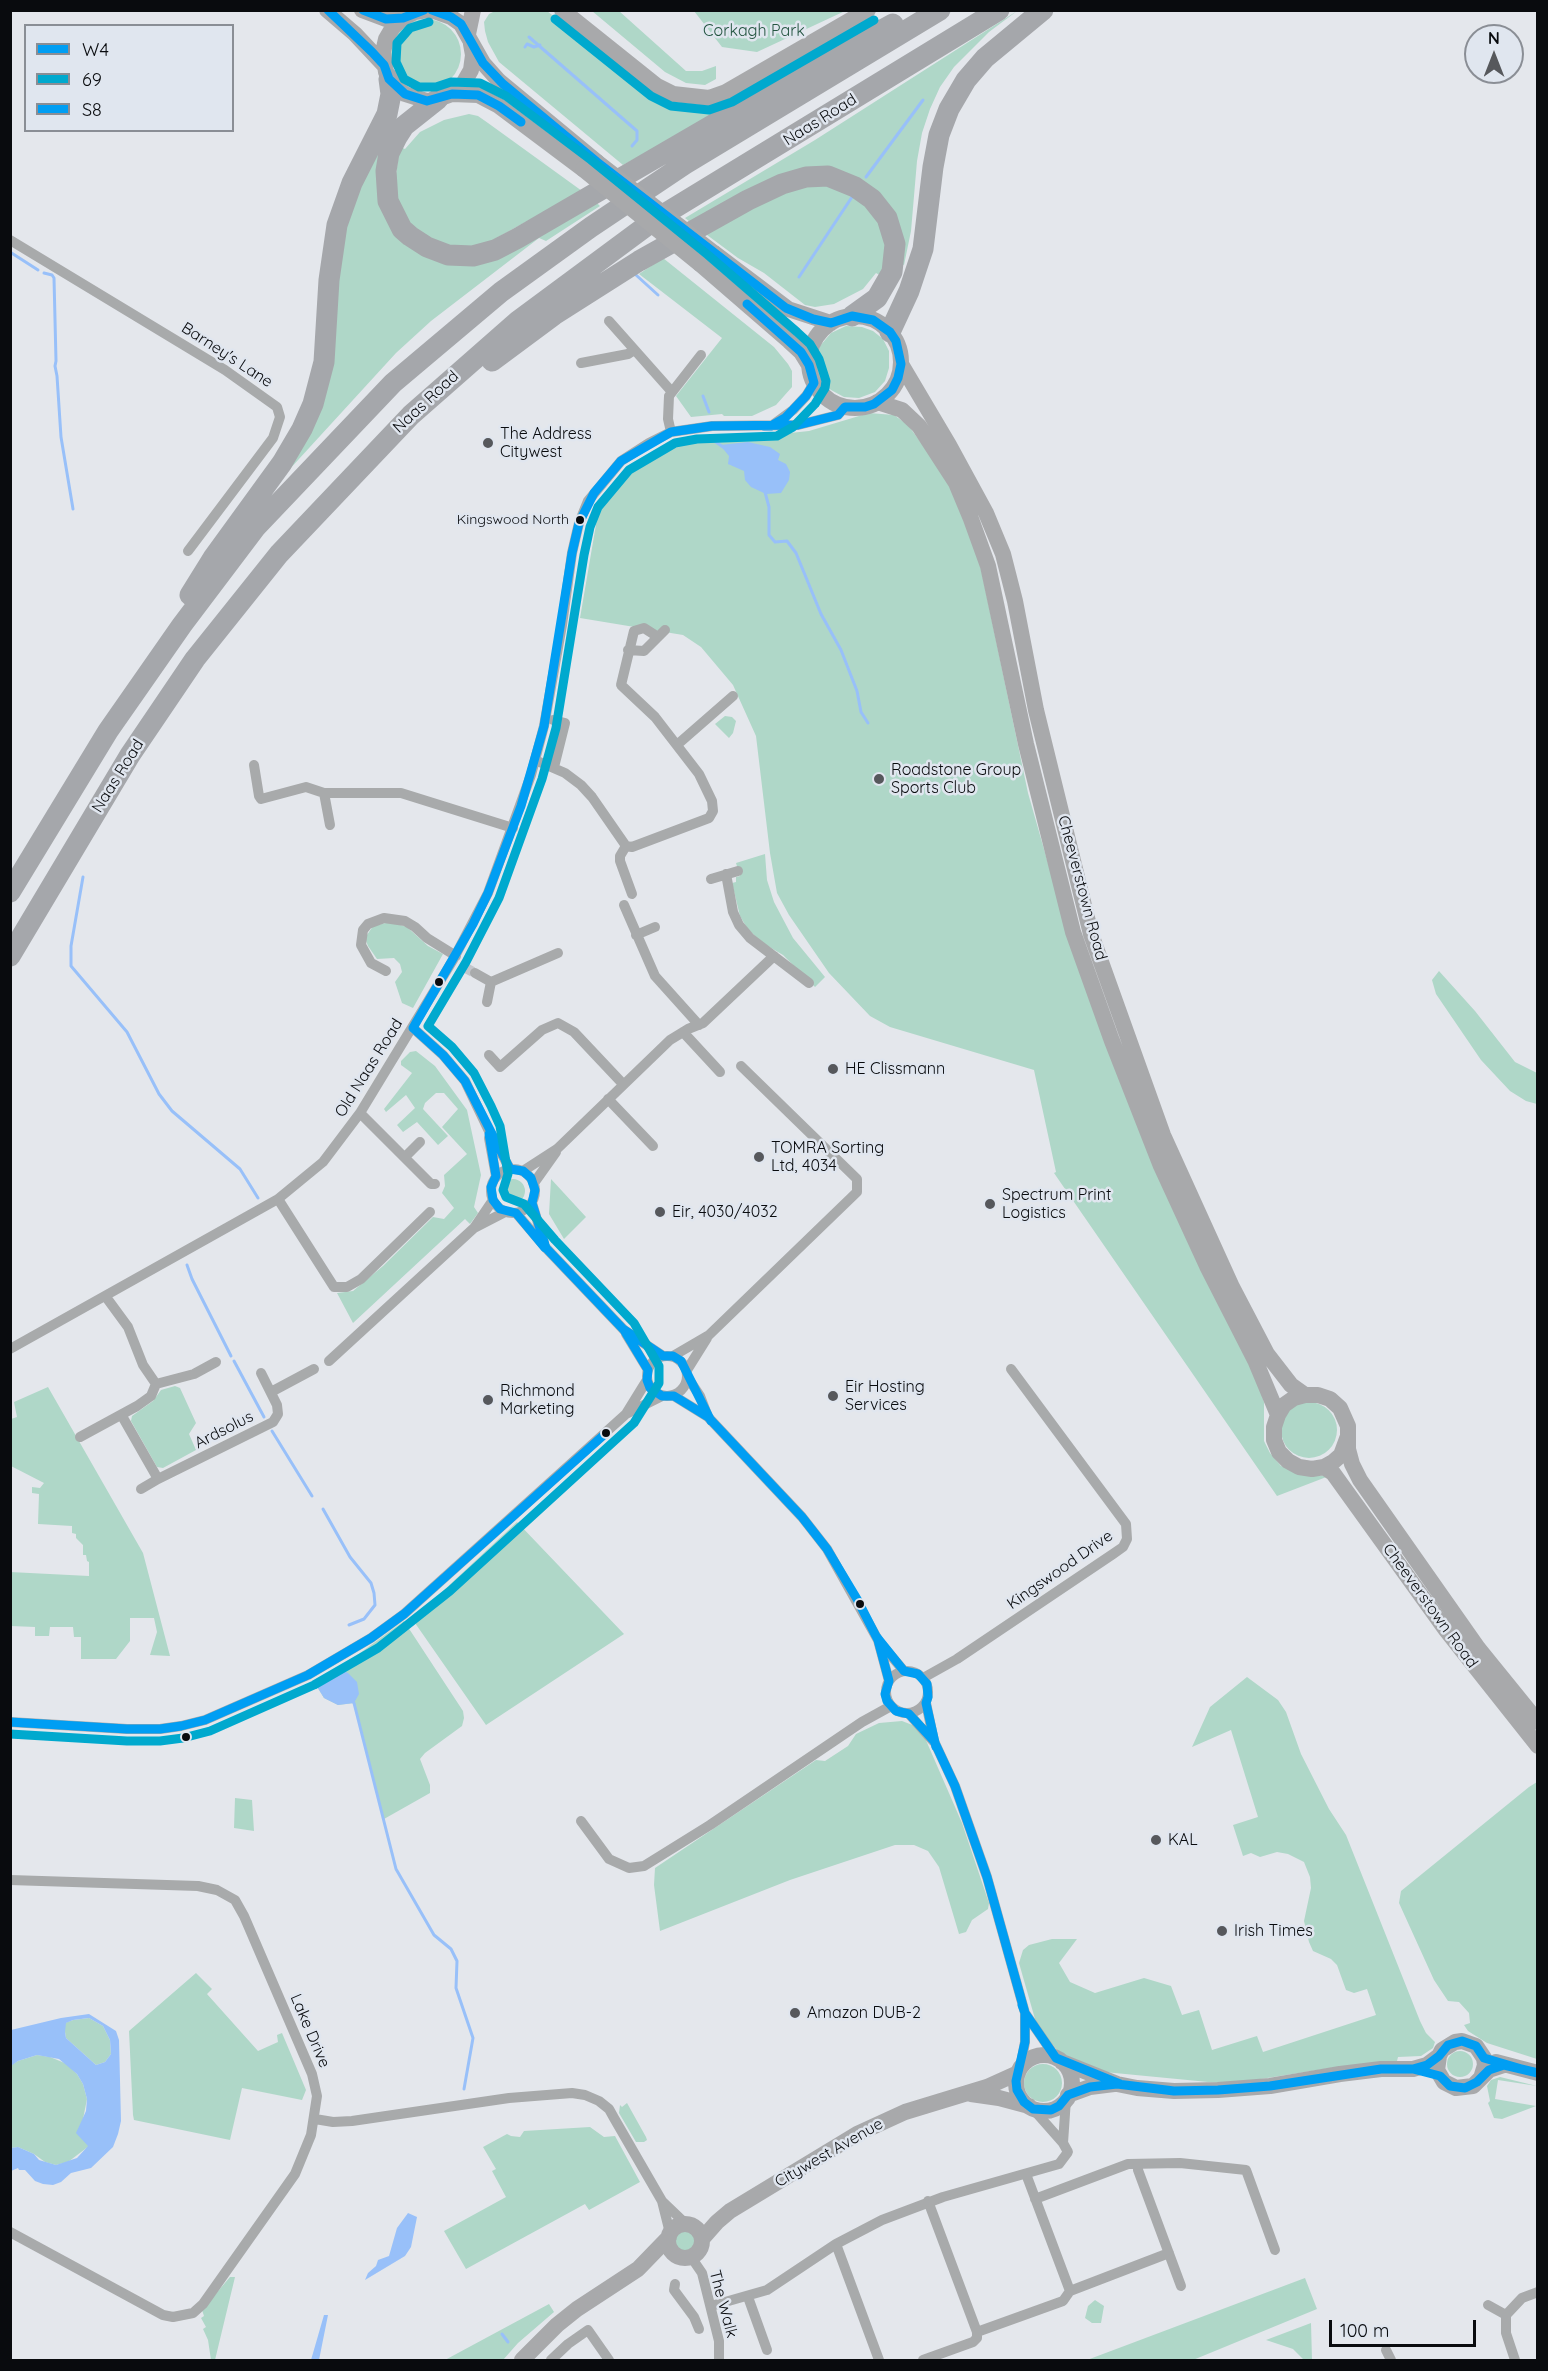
<!DOCTYPE html>
<html>
<head>
<meta charset="utf-8">
<style>
	body { margin:0 }
	#map { position:relative; width:1548px; height:2371px; overflow:hidden; background:#e4e7ec; font-family:Quicksand,sans-serif }
	canvas { display:block }
	.frame { position:absolute; inset:0; border:12px solid #090b0e; pointer-events:none }
	.legend { position:absolute; left:24px; top:24px; width:210px; height:108px; box-sizing:border-box; background:#e0e6ef; border:2px solid #8a8e95; margin:0; padding:8px 10px; list-style:none; font-size:18px; color:#090b0e }
	.legend li { display:flex; align-items:center; gap:12px; height:30px }
	.legend b { width:30px; border:2px solid #8a8e95 }
	.north { position:absolute; left:1464px; top:24px; width:60px; height:60px; box-sizing:border-box; background:#e0e6ef; border:2px solid #8a8e95; border-radius:50%; rotate:0deg; font-size:16px; font-weight:700; line-height:24px; text-align:center; color:#090b0e }
	.north::after { content:''; display:block; margin:auto; width:21px; height:27px; background:#56585c; clip-path:polygon(50% 0,100% 100%,50% 72%,0 100%) }
	.scale { position:absolute; left:1329px; top:2320px; width:147px; height:27px; box-sizing:border-box; border:3px solid #090b0e; border-top:0; padding-left:8px; font-size:18px; line-height:21px; white-space:nowrap; color:#090b0e; -webkit-text-stroke:4px #e0e6ef; paint-order:stroke }
</style>
</head>
<body>
<div id="map">
<canvas width="1548" height="2371"></canvas>
<div class="frame"></div>
<ul class="legend">
<li><b style="height:8px;background:#009ef3"></b>W4</li>
<li><b style="height:8px;background:#00a9ce"></b>69</li>
<li><b style="height:8px;background:#009ef3"></b>S8</li>
</ul>
<div class="north">N</div>
<div class="scale">100 m</div>
</div>
<script>
const c = document.querySelector('canvas').getContext('2d');
c.lineJoin = 'round';
function paint(path, color) { c.fillStyle = color; c.fill(path, 'evenodd'); }
const poly = rows => new Path2D(rows.map(r => 'M' + r).join(''));
function trace(path, color, width, dash) { c.strokeStyle = color; c.lineWidth = width; c.lineCap = dash ? 'butt' : 'round'; c.setLineDash(dash || []); c.stroke(path); }
function drawText(font, color, halo, rows, align = 'center') {
  c.font = font + ' Quicksand,sans-serif'; c.lineWidth = 5; c.setLineDash([]); c.textBaseline = 'middle'; c.strokeStyle = halo; c.fillStyle = color; for (const [text, x, y, turn = 0] of rows) {
    c.save(); c.translate(x, y); c.rotate((+turn || 0) * Math.PI / 180); c.textAlign = isNaN(turn) ? turn : align; if (halo) c.strokeText(text, 0, 0); c.fillText(text, 0, 0); c.restore();
  }
}
paint(poly([
	[495,11,547,11,655,96,669,103,691,108,715,105,728,108,623,165,499,62,488,42,485,31,484,22,489,14],
	[592,11,619,11,686,71,702,71,716,66,716,79,705,85,686,83,665,72],
	[694,11,845,11,757,52,722,47],
	[1017,11,989,32,954,67,940,87,930,109,922,133,917,161,911,231,904,265,898,263,900,247,841,171,690,222,685,218,815,140],
	'391 54a35 35 0 1 1 70 0a35 35 0 1 1-70 0Z',
	[469,114,478,116,488,123,582,191,480,247,437,246,408,225,393,194,400,147,405,149,420,132,444,120],
	[377,147,384,151,381,203,450,263,593,199,600,206,546,241,539,238,431,321,396,353,277,483,306,437,340,236],
	[836,185,874,212,886,242,883,277,876,273,863,289,834,304,815,307,805,305,764,273,738,258,703,232,791,187],
	[663,258,774,347,788,364,792,371,792,387,776,405,752,416,724,416,722,414,691,417,676,396,722,338,639,274],
	[846,326,862,327,873,331,883,339,889,351,889,368,885,381,875,392,859,398,844,397,831,390,819,378,815,361,820,346,831,333],
	[869,413,894,415,908,425,955,489,980,564,1028,793,1071,944,1255,1372,1264,1402,1264,1441,1270,1453,1281,1466,1312,1475,1329,1476,1277,1496,1054,1173,1056,1172,1034,1070,890,1027,870,1016,829,973,789,915,777,893,770,853,756,736,733,685,701,647,683,635,580,618,599,507,622,475,646,456,667,448,720,435,771,435,809,431],
	[725,716,732,717,736,721,733,733,729,738,715,724],
	[765,854,767,880,774,902,793,938,825,977,815,987,783,955,761,942,747,928,740,916,732,883,736,882,736,877,740,876,736,863],
	[390,922,407,927,428,946,443,954,413,1008,402,1003,395,982,402,972,400,964,394,958,377,959,368,946,365,938,373,926],
	[1439,971,1475,1011,1515,1062,1537,1073,1537,1104,1526,1101,1510,1091,1481,1060,1436,994,1432,980],
	[416,1051,435,1066,467,1110,481,1175,474,1207,478,1213,470,1224,465,1219,353,1323,337,1293,353,1291,383,1266,433,1217,444,1219,454,1208,442,1193,445,1186,444,1175,467,1154,442,1127,458,1109,444,1093,436,1093,425,1103,423,1109,448,1136,438,1145,417,1122,403,1132,397,1125,415,1108,406,1095,386,1112,384,1109,412,1073,401,1065,401,1061,410,1052],
	[551,1179,586,1217,564,1239,549,1214],
	'501 1191a12 12 0 1 1 24 0a12 12 0 1 1-24 0Z',
	[175,1386,180,1388,196,1423,189,1434,196,1450,163,1468,157,1467,131,1421,132,1416,153,1401,161,1390],
	[48,1387,143,1553,170,1656,150,1655,157,1632,154,1618,130,1618,130,1641,116,1659,81,1659,81,1637,74,1637,73,1627,50,1627,49,1636,35,1636,35,1627,11,1626,10,1572,89,1576,89,1562,87,1561,86,1555,83,1555,83,1545,76,1538,76,1534,72,1533,72,1526,38,1524,39,1494,32,1493,32,1487,40,1488,44,1483,11,1466,11,1419,17,1417,14,1402],
	'1281 1430a28 28 0 1 1 56 0a28 28 0 1 1-56 0Z',
	[517,1522,624,1634,486,1725,415,1623,415,1617],
	[404,1621,463,1711,464,1718,462,1726,425,1753,420,1759,430,1785,430,1793,384,1819,354,1703,338,1705,324,1698,316,1685],
	[1247,1677,1278,1700,1286,1712,1301,1754,1329,1809,1346,1835,1420,2021,1426,2033,1435,2042,1433,2048,1421,2056,1398,2057,1397,2061,1337,2067,1229,2084,1094,2071,1057,2050,1037,2026,1019,1963,1023,1950,1029,1945,1052,1939,1077,1939,1059,1963,1070,1982,1095,1993,1144,1978,1171,1986,1182,2015,1199,2010,1212,2050,1257,2036,1263,2052,1376,2015,1367,1989,1354,1993,1346,1990,1337,1965,1331,1959,1313,1951,1309,1942,1304,1921,1311,1888,1310,1877,1304,1862,1288,1854,1277,1852,1260,1857,1251,1853,1243,1856,1233,1825,1258,1817,1231,1730,1192,1747,1210,1707],
	[902,1721,915,1726,925,1738,962,1823,989,1903,988,1909,972,1920,966,1932,959,1934,939,1867,928,1851,914,1845,895,1845,790,1880,660,1931,654,1885,655,1868,816,1760,825,1761,848,1746,856,1734,879,1723],
	[1537,1782,1537,2059,1487,2043,1468,2031,1464,2025,1470,2023,1469,2013,1459,2002,1448,2001,1434,1980,1399,1903,1401,1891,1529,1787],
	[235,1798,252,1800,254,1831,234,1828],
	[196,1973,212,1989,207,1994,258,2051,278,2042,277,2035,282,2033,306,2090,302,2100,242,2088,230,2140,134,2120,133,2115,129,2031],
	[89,2018,103,2026,110,2040,111,2054,105,2062,96,2065,66,2038,65,2032,65,2023,73,2020],
	'1447 2064a13 13 0 1 1 26 0a13 13 0 1 1-26 0Z',
	[37,2055,50,2057,67,2064,77,2074,83,2084,87,2099,82,2124,89,2146,68,2162,56,2165,45,2162,34,2154,18,2147,11,2148,10,2066,18,2061],
	'1024 2083a19 19 0 1 1 38 0a19 19 0 1 1-38 0Z',
	[1500,2077,1537,2086,1498,2080,1495,2099,1536,2106,1502,2119,1494,2118,1488,2103,1490,2101,1487,2086,1491,2080],
	[627,2103,646,2137,647,2140,644,2142,636,2142,619,2113,620,2105,622,2107],
	[590,2127,604,2137,615,2136,640,2182,589,2210,585,2204,466,2269,444,2231,506,2197,492,2171,496,2169,483,2147,507,2134,511,2136,520,2137,524,2131],
	'674 2240a11 11 0 1 1 22 0a11 11 0 1 1-22 0Z',
	[230,2277,235,2277,215,2360,211,2360,208,2340,203,2329,206,2327,201,2318,204,2316,202,2310],
	[1305,2278,1317,2309,1193,2360,1087,2360],
	[1095,2300,1104,2306,1101,2323,1092,2323,1085,2318,1088,2306],
	[549,2304,554,2312,518,2343,503,2360,445,2360],
	[1311,2323,1312,2360,1304,2360,1293,2349,1266,2340]
]), '#afd7c8');
paint(poly([
	[748,442,770,447,780,454,778,460,786,464,790,472,789,480,781,493,766,494,751,487,745,480,744,471,728,464,729,456,720,445],
	[339,1669,348,1673,357,1682,359,1694,354,1703,338,1705,324,1698,316,1685],
	[89,2014,116,2031,119,2040,121,2121,118,2134,113,2147,91,2168,71,2173,61,2182,53,2185,43,2184,35,2181,25,2170,19,2170,18,2168,11,2171,11,2148,18,2147,34,2154,39,2160,56,2165,77,2158,88,2146,76,2133,86,2111,87,2099,83,2084,77,2074,59,2059,37,2055,18,2061,11,2066,11,2030,61,2018],
	[89,2018,103,2026,110,2040,111,2054,105,2062,96,2065,66,2038,65,2032,66,2023,73,2020],
	[408,2213,417,2217,411,2247,405,2256,365,2280,368,2273,376,2266,378,2260,389,2256,397,2228],
	[324,2315,328,2315,319,2360,311,2360]
]), '#98c0f9');
trace(poly([
	[529,37,637,131,637,140,632,146],
	[525,47,527,44,534,47,540,45],
	[866,177,923,100],
	[10,252,38,270],
	[44,273,52,275,54,278,56,361,55,366,57,376,61,437,73,509],
	[636,275,658,295],
	[799,277,852,197],
	[703,396,709,412],
	[713,440,723,447],
	[765,492,769,507,769,535,775,542,787,541,796,553,821,614,841,650,857,691,861,712,868,723],
	[83,877,71,946,71,966,127,1032,159,1094,172,1111,240,1169,258,1198],
	[187,1265,192,1279,231,1356],
	[234,1361,264,1417],
	[272,1431,312,1496],
	[323,1509,350,1557,371,1583,374,1593,375,1605,364,1619,349,1625],
	[351,1700,354,1703,396,1869,434,1935,451,1949,457,1961,456,1988,473,2038,464,2089],
	[502,2334,508,2342]
]), '#98c0f9', 3);
trace(poly([
	[464,967,475,973]
]), '#c3c6cb', 10, [10, 5]);
trace(poly([
	[10,240,225,370,277,407,280,417,273,438,188,551],
	[609,321,672,392],
	[581,363,628,354,634,350],
	[774,424,793,410,806,396,814,383],
	[671,432,668,419,669,396,701,355],
	[628,650,644,651,665,630],
	[553,720,565,723,554,767],
	[678,744,733,696],
	[535,760,565,773,581,785,592,797,626,846,632,847,709,818,713,811,712,801,699,774,655,717,621,685,634,631,644,628,658,637],
	[254,765,259,796,261,799,306,787,324,793,401,793,513,828],
	[324,793,330,825],
	[626,846,620,856,620,861,632,894],
	[726,874,733,912,739,925,750,938,809,983],
	[711,879,738,871],
	[624,905,655,976,699,1025],
	[636,935,655,927],
	[386,971,371,963,361,945,363,930,368,924,384,918,405,921,415,927,427,938,456,956],
	[475,973,491,982],
	[487,1002,491,982,558,953],
	[413,1028,443,1055,465,1081,488,1129,510,1169],
	[683,1032,720,1072],
	[489,1055,500,1067,542,1030,558,1023,574,1032,623,1084],
	[608,1099,653,1146],
	[360,1113,431,1184,435,1184],
	[489,1138,496,1176],
	[405,1157,420,1142],
	'491 1191a22 22 0 1 1 44 0a22 22 0 1 1-44 0Z',
	[523,1171,557,1149,670,1040,688,1029,703,1023,774,956],
	[534,1183,556,1152],
	[278,1199,334,1287,347,1287,361,1279,430,1212],
	[532,1203,544,1243],
	[516,1213,546,1248,624,1330,663,1356],
	[474,1228,493,1200],
	[106,1297,128,1327,143,1365,156,1384,194,1374,216,1362],
	[626,1334,648,1370],
	[10,1349,278,1199,323,1162,360,1113,453,960,488,893,531,775,544,726,562,625,572,553,579,523,588,501,621,461,649,443,671,432,712,426,798,425,838,415,845,407],
	'647 1376a20 20 0 1 1 40 0a20 20 0 1 1-40 0Z',
	[673,1356,709,1335,857,1192,857,1179,741,1066],
	[329,1361,474,1228,505,1212],
	[687,1370,707,1338],
	[688,1378,700,1396,708,1417],
	[271,1392,314,1369],
	[674,1396,708,1417,802,1517,827,1549,878,1640,889,1681],
	[626,1414,647,1380],
	[122,1416,158,1479,141,1489],
	[80,1437,137,1406,151,1396,156,1384],
	[158,1479,273,1422,278,1414,277,1405,261,1373],
	[881,1644,904,1671],
	'886 1692a21 21 0 1 1 42 0a21 21 0 1 1-42 0Z',
	[923,1678,957,1659,1113,1554,1123,1547,1127,1539,1126,1524,1011,1369],
	[926,1703,934,1741,955,1786,987,1877,1025,2013,1056,2058],
	[909,1714,933,1741],
	[10,1722,127,1729,160,1729,181,1726,205,1720,308,1675,371,1638,404,1614,626,1414,662,1396],
	[581,1821,609,1859,629,1868,644,1866,710,1825,862,1722,891,1706],
	[10,1880,198,1886,217,1890,235,1900,244,1916,312,2074,317,2096,311,2135,295,2174,203,2304,193,2313,173,2317,163,2315,10,2232],
	[1020,2069,1025,2042,1025,2014],
	[315,2119,333,2122,352,2121,509,2098,572,2093,585,2095,599,2101,609,2109,614,2118,662,2201,670,2233],
	[1063,2143,1066,2099],
	[1138,2164,1138,2170,1181,2286],
	[1026,2174,1070,2291],
	[1035,2199,1128,2164,1180,2163,1246,2170,1275,2250],
	[662,2201,685,2223],
	[928,2201,977,2332],
	[836,2244,879,2360],
	[691,2257,702,2273,719,2341,719,2360],
	[675,2284,674,2290,694,2317,699,2329],
	[748,2297,767,2350],
	[1488,2305,1506,2315],
	[711,2306,767,2290,836,2244,882,2220,943,2197,1059,2164,1068,2152,1063,2143,1033,2109],
	[1386,2350,1391,2360],
	[551,2360,568,2344,588,2330,609,2360],
	[923,2360,973,2342,977,2338,977,2332,1063,2301,1070,2291,1169,2253],
	[1515,2360,1506,2333,1506,2315,1522,2298,1538,2292]
]), '#a8aaab', 10);
trace(poly([
	[327,10,355,34,384,65],
	[362,10,386,19,403,18],
	[427,10,415,12,403,18,393,27,386,39,383,52,386,72,396,88,405,94,427,101,438,99,452,94,463,84,471,70,473,55,471,44],
	[431,10,451,17,461,24,483,63,499,81,597,162],
	[562,10,657,86,673,94,709,98,726,92,868,10],
	[468,34,473,10],
	[452,94,478,95,499,106,583,169],
	[714,253,788,309,831,323],
	[700,264,789,341,801,352,809,365],
	'809 362a46 46 0 1 1 92 0a46 46 0 1 1-92 0Z',
	[901,364,949,445,986,513,1003,554,1015,601,1036,710,1091,934,1163,1135,1232,1287,1267,1354,1291,1385,1305,1395],
	[877,402,902,410,919,426,956,483,971,519,988,566,1026,744,1073,932,1112,1041,1161,1166,1207,1266,1255,1360,1278,1415],
	[1348,1436,1341,1455,1333,1462,1324,1467,1312,1469,1299,1467,1288,1461,1279,1452,1274,1440,1274,1427,1278,1415,1284,1405,1294,1398,1305,1395,1318,1395,1330,1399,1340,1408,1348,1426,1348,1449,1352,1464,1360,1480,1478,1648,1538,1722],
	[1324,1467,1333,1473,1446,1630,1538,1746],
	'1016 2083a28 28 0 1 1 56 0a28 28 0 1 1-56 0Z',
	[1062,2062,1117,2084,1137,2088,1174,2091,1218,2090,1270,2086,1340,2074,1381,2069,1413,2069,1427,2065,1439,2056],
	[1496,2062,1538,2073],
	[1481,2078,1485,2065,1484,2058,1476,2046,1462,2041,1455,2042,1442,2050,1439,2056,1437,2070,1444,2082,1456,2088,1473,2086,1489,2070,1504,2065],
	[971,2094,999,2098,1029,2106],
	[1068,2095,1090,2087,1114,2084],
	'668 2241a17 17 0 1 1 34 0a17 17 0 1 1-34 0Z',
	[702,2239,717,2222,730,2211,857,2134,905,2112,987,2087,1018,2073],
	[522,2360,557,2325,577,2309,638,2269,669,2237]
]), '#a8a9ab', 16);
trace(poly([
	[438,99,404,126,397,137,389,153,386,171,388,201,402,229,410,236,427,247,448,255,473,256,495,250,518,238,788,81,893,24],
	[890,332,909,291,923,249,933,167,939,135,949,109,966,80,985,58,1043,10],
	[492,361,554,315,639,261,748,200,782,184,806,177,828,176,855,187,872,199,887,218,895,244,892,272,877,298,852,316],
	[190,595,213,558,282,463,302,429,313,404,324,362,329,280,337,225,352,183,387,114,391,94,389,79],
	[10,892,108,731,182,625,256,527,393,383,501,292,591,227,685,164,940,10],
	[10,956,130,755,195,659,279,554,411,415,518,321,653,221,999,10]
]), '#a5a7ab', 21);
trace(poly([
	[597,162,714,253],
	[583,169,700,264]
]), '#a8a9ab', 16);
trace(poly([
	[328,10,372,52,384,65,389,79,405,94,427,101,452,94,478,95,499,106,521,122],
	[363,10,386,19,403,18,424,10],
	[747,304,801,352,809,365,814,383,806,396,785,418,771,426,764,426],
	[413,1028,443,1055,465,1081,510,1169,523,1171,531,1178,535,1190,532,1203,546,1248,624,1330,648,1370,647,1380,650,1388,662,1396,674,1396,708,1417,802,1517,827,1549,857,1599,878,1640,889,1681,885,1694,887,1701,896,1711,909,1714,934,1741,955,1786,987,1877,1025,2013,1025,2042,1016,2081,1017,2090,1024,2102,1033,2109,1051,2110,1059,2106,1068,2095,1090,2087,1117,2084,1174,2091,1218,2090,1270,2086,1381,2069,1413,2069,1440,2076,1450,2086,1465,2088,1477,2082,1489,2070,1504,2065,1538,2073],
	[413,1028,473,924,488,893,521,806,544,726,572,553,579,523,594,493,621,461,671,432,712,426,798,425,838,415,845,407,865,407,874,404,892,390,898,378,901,364,896,341,890,332,873,320,852,316,831,323,813,319,786,308,597,162,503,84,483,63,461,24,451,17,432,10],
	[489,1134,496,1176,491,1187,493,1200,500,1209,516,1213,545,1248],
	[623,1329,663,1356,673,1356,681,1361,711,1421],
	[876,1636,904,1671,918,1674,927,1684,928,1697,926,1703,936,1747],
	[1022,2005,1025,2013,1056,2058,1120,2084],
	[1396,2069,1413,2069,1427,2065,1439,2056,1448,2045,1462,2041,1476,2046,1484,2058,1525,2070]
]), '#009ef3', 9);
trace(poly([
	[555,19,651,96,671,106,709,110,732,102,874,20],
	[10,1734,127,1741,160,1741,183,1738,210,1731,314,1685,378,1648,450,1591,634,1423,659,1383,659,1366,634,1323,555,1240,524,1204,506,1197,503,1190,508,1174,500,1126,491,1106,474,1073,452,1047,428,1026,466,962,499,898,542,779,556,728,584,555,590,527,598,507,629,470,675,443,697,439,777,436,793,427,815,404,825,388,826,381,819,359,810,344,797,332,708,255,591,160,506,96,480,83,451,82,436,87,419,87,404,79,396,62,397,43,410,28,429,22]
]), '#00a9ce', 9);
trace(poly([
	[10,1722,127,1729,160,1729,181,1726,205,1720,308,1675,371,1638,404,1614,606,1433]
]), '#009ef3', 9);
for (const [x, y, r, color] of [
	[488,443,6,"#56585c"],
	[580,520,5,"#090b0e"],
	[879,779,6,"#56585c"],
	[439,982,5,"#090b0e"],
	[833,1069,6,"#56585c"],
	[759,1157,6,"#56585c"],
	[990,1204,6,"#56585c"],
	[660,1212,6,"#56585c"],
	[833,1396,6,"#56585c"],
	[488,1400,6,"#56585c"],
	[606,1433,5,"#090b0e"],
	[860,1604,5,"#090b0e"],
	[186,1737,5,"#090b0e"],
	[1156,1840,6,"#56585c"],
	[1222,1931,6,"#56585c"],
	[795,2013,6,"#56585c"]
]) { const dot = new Path2D(); dot.arc(x, y, r, 0, 2 * Math.PI); c.fillStyle = color; c.fill(dot); trace(dot, '#e0e6ef', 2); }
drawText('14px', '#090b0e', '#e0e6ef', [
	["Kingswood North",569,520]
], 'right');
drawText('16px', '#245541', '#e0e6ef', [
	["Corkagh Park",754,31]
]);
drawText('16px', '#090b0e', '#e0e6ef', [
	["Naas Road",820,120,-32],
	["Barney's Lane",227,355,33],
	["Naas Road",426,402,-43],
	["Naas Road",118,776,-58],
	["Cheeverstown Road",1082,888,75],
	["Old Naas Road",369,1068,-58],
	["Ardsolus",224,1430,-27],
	["Kingswood Drive",1060,1570,-35],
	["Cheeverstown Road",1430,1606,54],
	["Lake Drive",310,2031,67],
	["Citywest Avenue",829,2153,-30],
	["The Walk",723,2304,75]
]);
drawText('16px', '#090b0e', '#e0e6ef', [
	["The Address",500,434],
	["Citywest",500,452],
	["Roadstone Group",891,770],
	["Sports Club",891,788],
	["HE Clissmann",845,1069],
	["TOMRA Sorting",771,1148],
	["Ltd, 4034",771,1166],
	["Spectrum Print",1002,1195],
	["Logistics",1002,1213],
	["Eir, 4030/4032",672,1212],
	["Eir Hosting",845,1387],
	["Services",845,1405],
	["Richmond",500,1391],
	["Marketing",500,1409],
	["KAL",1168,1840],
	["Irish Times",1234,1931],
	["Amazon DUB-2",807,2013]
], 'left');
</script>
</body>
</html>
